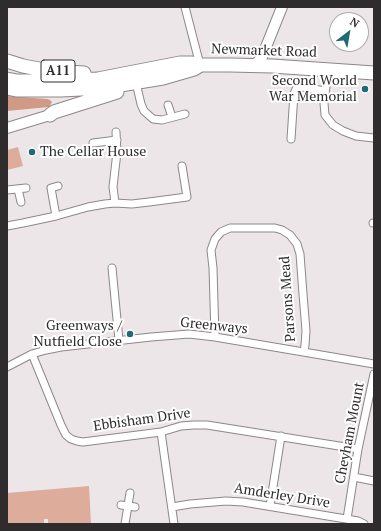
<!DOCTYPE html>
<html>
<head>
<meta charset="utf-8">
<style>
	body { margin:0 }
	#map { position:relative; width:381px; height:531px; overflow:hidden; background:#ede6e9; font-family:"PT Serif",serif }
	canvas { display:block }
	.frame { position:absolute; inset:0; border:8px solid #2f2c2d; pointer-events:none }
	.north { position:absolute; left:329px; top:12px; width:40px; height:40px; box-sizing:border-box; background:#fff; border:1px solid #acabab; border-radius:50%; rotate:31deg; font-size:11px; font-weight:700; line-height:16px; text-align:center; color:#2f2c2d }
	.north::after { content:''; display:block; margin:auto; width:14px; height:18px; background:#206975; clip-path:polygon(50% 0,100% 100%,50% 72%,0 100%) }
</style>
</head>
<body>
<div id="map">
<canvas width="381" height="531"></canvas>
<div class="frame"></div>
<div class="north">N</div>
</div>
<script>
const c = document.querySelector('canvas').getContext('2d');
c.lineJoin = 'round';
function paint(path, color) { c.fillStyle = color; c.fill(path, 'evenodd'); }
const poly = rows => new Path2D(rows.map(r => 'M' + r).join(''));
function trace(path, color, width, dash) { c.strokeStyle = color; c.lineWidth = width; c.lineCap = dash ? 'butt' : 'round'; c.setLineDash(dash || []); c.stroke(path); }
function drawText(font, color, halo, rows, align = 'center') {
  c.font = font + ' "PT Serif",serif'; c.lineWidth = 4; c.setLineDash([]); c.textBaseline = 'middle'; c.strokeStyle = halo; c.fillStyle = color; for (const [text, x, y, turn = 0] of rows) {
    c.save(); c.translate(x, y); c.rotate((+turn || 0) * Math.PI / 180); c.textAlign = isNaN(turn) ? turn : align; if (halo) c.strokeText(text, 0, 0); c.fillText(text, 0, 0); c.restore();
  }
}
paint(poly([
	[18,147,23,166,7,170,7,150],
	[89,486,91,524,48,524,48,519,44,519,44,524,7,524,7,493]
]), '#deac9a');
paint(poly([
	[7,96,47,99,50,100,52,102,49,107,7,111]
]), '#d19a86');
const street = poly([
	[185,7,200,65],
	[328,69,324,103,325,115,333,125,343,131,356,136,374,138],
	[137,87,141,104,144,111,153,119,162,120,185,114],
	[168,105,172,117],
	[291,139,294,94,296,89,302,87,325,91],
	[93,143,117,140],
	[18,189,21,202],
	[7,190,26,188],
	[115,203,113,187,117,152,116,132],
	[56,216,51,188,58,186],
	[373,223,374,223],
	[7,226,23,223,56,216,88,207,105,204,115,203,132,204,149,202,187,197,182,166],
	[112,268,119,340],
	[215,337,213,268,211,250,215,239,221,232,230,228,275,228,282,230,290,235,297,244,300,254,303,294,306,331,305,345,304,352],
	[32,354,61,425,66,435,71,439,77,441,83,442,161,432,181,426,194,425,207,425,358,449],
	[7,367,32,354,46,350,61,347,151,337,189,334,215,337,374,364],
	[161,432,174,524],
	[354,477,374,481],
	[121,505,135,507],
	[270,506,281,436],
	[172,507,190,504,226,501,243,502,358,521,364,524],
	[347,519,358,449,374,374],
	[125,524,130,493]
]);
const secondary = poly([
	[255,65,262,57,282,7],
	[7,128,50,115]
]);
const highway = poly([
	[7,61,23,66,50,71,84,73],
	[7,79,17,81,49,81,98,79,180,63,192,63,200,65,230,65,272,66,374,73],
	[7,88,16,90,61,90,102,88,163,78,194,69,199,66],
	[50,115,54,112,117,92]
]);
trace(street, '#8d878a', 9);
trace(secondary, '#8d878a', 12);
trace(highway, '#8d878a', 15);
trace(street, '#fff', 7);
trace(secondary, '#fff', 10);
trace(highway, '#fff', 13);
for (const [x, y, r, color] of [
	[365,89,4,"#206975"],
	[32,152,4,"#206975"],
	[130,334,4,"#206975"]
]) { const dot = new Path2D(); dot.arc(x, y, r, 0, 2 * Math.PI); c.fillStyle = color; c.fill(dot); trace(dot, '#fff', 1.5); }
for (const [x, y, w] of [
	[58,71,34]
]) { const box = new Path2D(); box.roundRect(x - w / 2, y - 11, w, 22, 3); c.fillStyle = '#fff'; c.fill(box); trace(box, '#2f2c2d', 1); }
drawText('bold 13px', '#2f2c2d', null, [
	["A11",58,71]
]);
drawText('14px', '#2f2c2d', '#fff', [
	["Newmarket Road",264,51,2],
	["Parsons Mead",288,299,-94],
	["Greenways",214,326,6],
	["Ebbisham Drive",142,420,-8],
	["Cheyham Mount",350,433,-79],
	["Amderley Drive",282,496,9]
]);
drawText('14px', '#2f2c2d', '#fff', [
	["Second World",357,81],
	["War Memorial",357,97],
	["The Cellar House",40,152,"left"],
	["Greenways /",122,326],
	["Nutfield Close",122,342]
], 'right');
</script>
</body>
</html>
